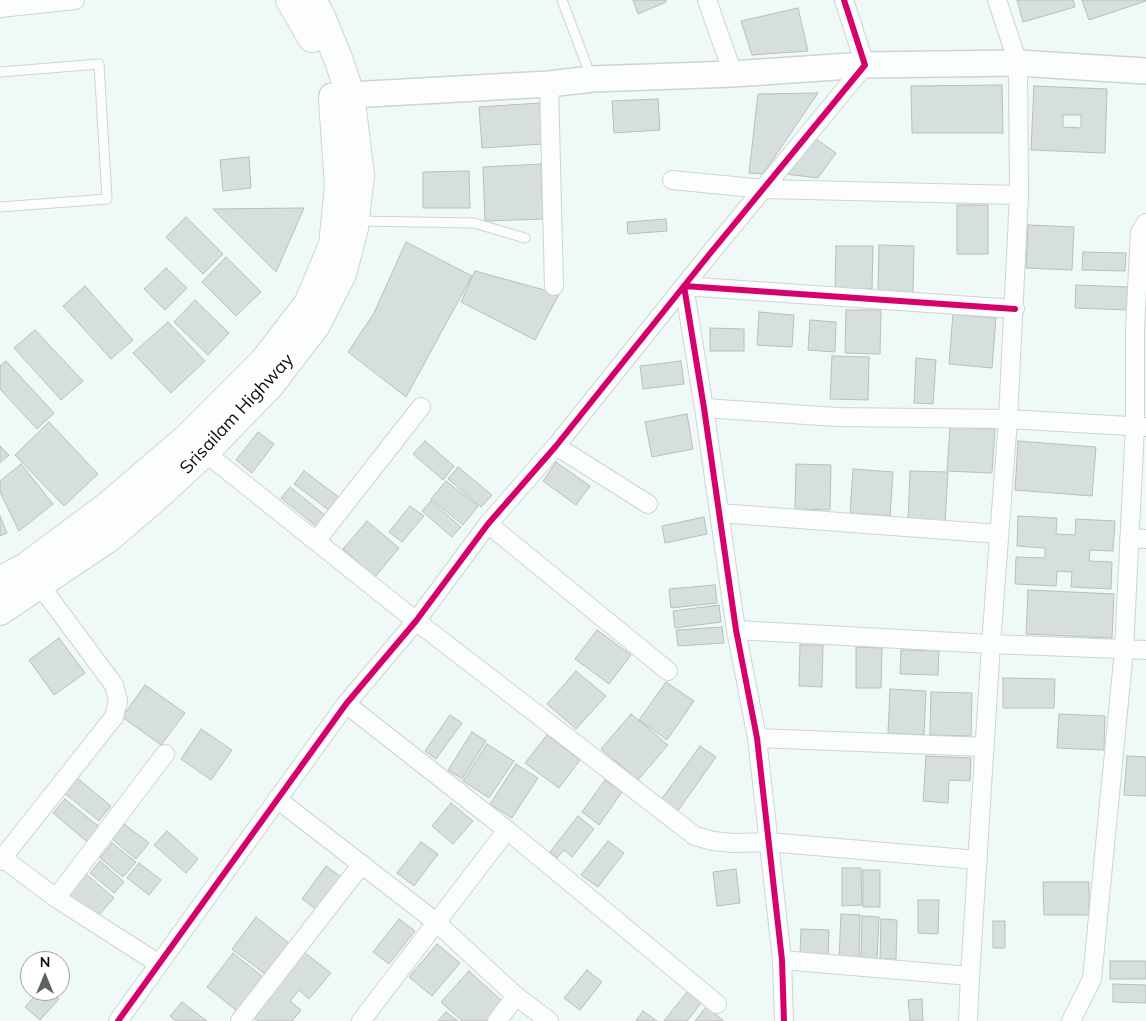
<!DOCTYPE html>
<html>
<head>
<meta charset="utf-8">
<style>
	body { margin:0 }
	#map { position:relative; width:1146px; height:1021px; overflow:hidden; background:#eef9f8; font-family:Mulish,sans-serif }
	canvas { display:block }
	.north { position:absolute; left:20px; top:951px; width:50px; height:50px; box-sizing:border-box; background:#fff; border:1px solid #9da0a0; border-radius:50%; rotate:0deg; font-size:14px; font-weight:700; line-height:20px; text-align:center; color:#0b1111 }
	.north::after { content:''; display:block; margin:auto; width:18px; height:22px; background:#5a6262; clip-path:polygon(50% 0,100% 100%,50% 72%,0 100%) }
</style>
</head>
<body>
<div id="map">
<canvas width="1146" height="1021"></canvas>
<div class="north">N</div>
</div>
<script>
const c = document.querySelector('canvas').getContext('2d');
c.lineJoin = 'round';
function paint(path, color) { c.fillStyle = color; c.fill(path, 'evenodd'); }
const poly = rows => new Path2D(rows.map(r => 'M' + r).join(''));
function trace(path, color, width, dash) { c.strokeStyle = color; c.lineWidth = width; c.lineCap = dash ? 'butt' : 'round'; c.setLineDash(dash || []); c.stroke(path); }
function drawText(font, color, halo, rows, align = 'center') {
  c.font = font + ' Mulish,sans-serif'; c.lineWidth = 4; c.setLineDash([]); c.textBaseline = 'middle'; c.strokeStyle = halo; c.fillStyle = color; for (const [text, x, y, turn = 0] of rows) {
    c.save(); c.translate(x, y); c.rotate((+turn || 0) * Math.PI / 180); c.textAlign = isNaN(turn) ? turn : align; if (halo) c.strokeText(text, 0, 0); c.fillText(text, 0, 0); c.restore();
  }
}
const building = poly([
	[633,0,666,0,666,2,638,14,633,0],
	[1017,0,1073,0,1075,7,1023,22,1017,0],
	[1082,0,1145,0,1146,1,1089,20,1082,0],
	[798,8,808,51,752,55,741,21,798,8],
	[1002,85,1003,133,912,133,911,86,1002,85],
	[1034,86,1107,89,1105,153,1031,150,1034,86],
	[1063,115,1081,115,1081,128,1063,127,1063,115],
	[818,93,763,174,749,173,758,94,818,93],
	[658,99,660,130,614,133,612,101,658,99],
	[540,103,543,144,482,148,479,107,540,103],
	[812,136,836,153,818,178,785,174,812,136],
	[249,157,251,188,223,191,220,160,249,157],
	[541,164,543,219,485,221,483,167,541,164],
	[469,171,470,208,423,208,423,172,469,171],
	[957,205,988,205,988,254,957,254,957,205],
	[304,208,276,272,213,209,304,208],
	[186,217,223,254,203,274,166,237,186,217],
	[666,219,667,231,628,234,627,222,666,219],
	[1028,225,1074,227,1072,270,1026,268,1028,225],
	[406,242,472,276,406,397,348,352,374,313,406,242],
	[879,245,914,246,913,293,878,293,879,245],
	[836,246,873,246,872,289,835,289,836,246],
	[1083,252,1126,253,1125,271,1082,270,1083,252],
	[226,257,261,292,236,316,202,282,226,257],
	[166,268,187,288,165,310,144,289,166,268],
	[475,271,559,294,535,340,461,302,475,271],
	[1076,285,1128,287,1127,310,1075,308,1076,285],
	[85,286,133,340,111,359,63,306,85,286],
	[195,300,229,333,208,355,174,322,195,300],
	[846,310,881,310,880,354,845,353,846,310],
	[759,312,794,315,792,347,757,345,759,312],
	[953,314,996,318,992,368,949,364,953,314],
	[810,320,836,322,835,352,808,350,810,320],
	[168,322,205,361,171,393,133,353,168,322],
	[710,328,744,329,744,351,710,351,710,328],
	[35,330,83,381,61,400,14,348,35,330],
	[832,356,869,357,868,400,830,399,832,356],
	[916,358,936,360,933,404,914,403,916,358],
	[6,361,54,413,37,429,0,389,0,366,6,361],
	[681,361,684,384,643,389,640,366,681,361],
	[687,414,693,449,652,457,645,422,687,414],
	[49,422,98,474,64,506,15,455,49,422],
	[950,427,995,429,992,473,947,471,950,427],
	[258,432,274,444,252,473,236,460,258,432],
	[425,441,454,466,443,480,413,454,425,441],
	[1018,441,1096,447,1092,496,1015,490,1018,441],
	[0,446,9,455,0,463,0,446],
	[556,462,590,486,576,505,543,481,556,462],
	[21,464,53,504,19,531,0,492,0,481,21,464],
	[796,464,831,465,830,510,795,509,796,464],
	[458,467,492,495,481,507,448,479,458,467],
	[853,469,893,472,890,516,850,513,853,469],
	[304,471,340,498,330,511,294,484,304,471],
	[910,471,948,472,945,522,908,520,910,471],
	[446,481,478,506,463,525,431,499,446,481],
	[290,487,326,516,317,527,281,498,290,487],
	[431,501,461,527,452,537,422,511,431,501],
	[410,506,424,516,402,542,389,532,410,506],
	[0,516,7,533,0,536,0,516],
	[1018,516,1057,518,1056,534,1075,535,1076,519,1115,521,1113,551,1090,550,1089,561,1112,562,1111,589,1071,587,1072,572,1057,571,1056,586,1015,584,1016,557,1045,558,1045,548,1017,546,1018,516],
	[704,517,707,534,665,543,662,526,704,517],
	[367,521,399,548,375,577,343,549,367,521],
	[715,585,717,603,671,608,669,589,715,585],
	[1028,590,1114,594,1112,638,1026,634,1028,590],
	[719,605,721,622,675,628,673,611,719,605],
	[722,627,724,643,678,646,676,630,722,627],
	[597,630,631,655,609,684,575,659,597,630],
	[59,638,85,673,54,695,29,660,59,638],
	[800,645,823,645,822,687,799,686,800,645],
	[856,647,882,648,881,688,856,688,856,647],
	[901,650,939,651,938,675,900,674,901,650],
	[576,671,606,696,576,729,547,704,576,671],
	[1003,678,1055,679,1054,708,1003,708,1003,678],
	[666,682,694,701,667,740,639,720,666,682],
	[145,685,185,713,161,745,122,717,145,685],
	[890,689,926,691,924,735,888,733,890,689],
	[931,692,972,693,971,736,930,735,931,692],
	[631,714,668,745,638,780,601,749,631,714],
	[1059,714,1105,716,1104,750,1057,748,1059,714],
	[450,715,462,723,436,759,425,751,450,715],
	[201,729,232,750,211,780,181,759,201,729],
	[472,732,486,741,462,779,448,770,472,732],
	[547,735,580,760,559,788,525,763,547,735],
	[487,744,514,761,489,798,463,781,487,744],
	[700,746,716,757,677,812,661,800,700,746],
	[926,756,971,758,970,781,949,780,948,803,923,801,926,756],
	[1127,756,1146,757,1146,796,1124,795,1127,756],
	[516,764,538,778,512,818,490,804,516,764],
	[76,777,111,806,99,821,63,792,76,777],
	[605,780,622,792,599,825,582,812,605,780],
	[65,799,103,830,91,845,53,813,65,799],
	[451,803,473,821,453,844,432,826,451,803],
	[578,816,594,829,572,857,564,850,557,858,550,852,578,816],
	[124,824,149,843,136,859,112,839,124,824],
	[167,831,198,859,186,873,154,845,167,831],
	[608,841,624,853,598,887,581,875,608,841],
	[421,842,438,854,414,886,397,873,421,842],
	[112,843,136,862,123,877,100,858,112,843],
	[100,861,124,882,114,893,90,873,100,861],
	[139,863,161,880,149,895,127,878,139,863],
	[326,866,344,879,320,912,302,899,326,866],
	[842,868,861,868,862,905,842,906,842,868],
	[736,869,740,903,717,906,713,872,736,869],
	[863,870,880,870,880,907,863,907,863,870],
	[85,873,114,898,96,918,67,893,85,873],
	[1043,882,1089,882,1089,915,1044,915,1043,882],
	[918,900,939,900,938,934,918,933,918,900],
	[841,914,860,915,859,959,839,959,841,914],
	[862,916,879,917,877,959,861,958,862,916],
	[256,917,289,943,265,974,232,949,256,917],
	[399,919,415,931,389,964,373,952,399,919],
	[881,919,897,920,896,959,880,959,881,919],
	[993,921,1005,921,1005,948,993,948,993,921],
	[801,929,829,930,828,957,800,955,801,929],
	[437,944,460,963,432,996,409,977,437,944],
	[300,949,331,973,309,999,299,990,290,1001,301,1010,292,1021,258,1021,248,1013,300,949],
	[233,953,263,977,237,1011,207,987,233,953],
	[1110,961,1146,961,1146,979,1110,979,1110,961],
	[587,970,602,982,580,1010,564,998,587,970],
	[469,971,504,1003,487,1021,462,1021,441,1002,469,971],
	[1113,984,1146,985,1146,1003,1113,1002,1113,984],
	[39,991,49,991,59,999,40,1020,25,1007,39,991],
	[687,992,701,1003,687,1021,664,1021,687,992],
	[922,999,923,1021,910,1021,908,1000,922,999],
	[182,1002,207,1021,176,1021,170,1016,182,1002],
	[706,1007,723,1020,723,1021,695,1021,706,1007],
	[643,1011,657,1021,636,1021,643,1011],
	[446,1012,458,1021,438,1021,446,1012]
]);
paint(building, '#d6dfdd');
trace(building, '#b6bfbd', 1);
const lane = poly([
	[562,0,591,77],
	[0,72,99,64,107,199,0,207],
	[358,221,474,223,525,238]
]);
const street = poly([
	[707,0,733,74],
	[0,8,75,0],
	[549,84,554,286],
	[672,180,764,189,1019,195],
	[704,408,836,417,1008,419,1146,427],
	[197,446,416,621,695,836,713,841,733,843,768,842,978,860],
	[556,446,648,504],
	[719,513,999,534],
	[488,524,668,671],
	[1129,538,1146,539],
	[316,541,421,407],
	[736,630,991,644,1146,650],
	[346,704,507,830,717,1004],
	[757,738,985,747],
	[277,799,436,922,516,996,549,1021],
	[0,856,56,898,159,964],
	[0,861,114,717,118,701,114,685,39,584],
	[56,898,165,754],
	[782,960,970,976],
	[118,1021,346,704,416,621,488,524,556,446,708,256,865,65,844,0],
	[240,1021,362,864],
	[361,1021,507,830],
	[497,1021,516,996],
	[784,1021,782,960,757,738,736,630,704,408,684,286,1015,309],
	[968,1021,970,976,991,644,1008,419,1019,195,1018,63,997,0],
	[1071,1021,1092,979,1124,650,1135,426,1135,329,1140,232,1146,223]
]);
const secondary = poly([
	[332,96,549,84,592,79,733,74,865,65,1018,63,1146,71]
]);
const highway = poly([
	[290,0,312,38],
	[0,581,26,567,109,505,186,439,264,361,308,304,333,245,339,187,333,100],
	[0,611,107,539,163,491,206,451,270,385,316,325,342,274,354,228,360,175,350,94,339,61,322,19,312,0]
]);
trace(lane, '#cdd5d4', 11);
trace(street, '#cdd5d4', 20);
trace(secondary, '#cdd5d4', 28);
trace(highway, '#cdd5d4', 30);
trace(lane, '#fcfefe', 9);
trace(street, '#fcfefe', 18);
trace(secondary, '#fcfefe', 25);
trace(highway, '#fcfefe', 28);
trace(poly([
	[118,1021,346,704,416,621,488,524,556,446,708,256,865,65,844,0],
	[784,1021,782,960,757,738,736,630,704,408,684,286,1015,309]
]), '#d6006c', 6);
drawText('18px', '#0b1111', '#fff', [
	["Srisailam Highway",237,414,-47]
]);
</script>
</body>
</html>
